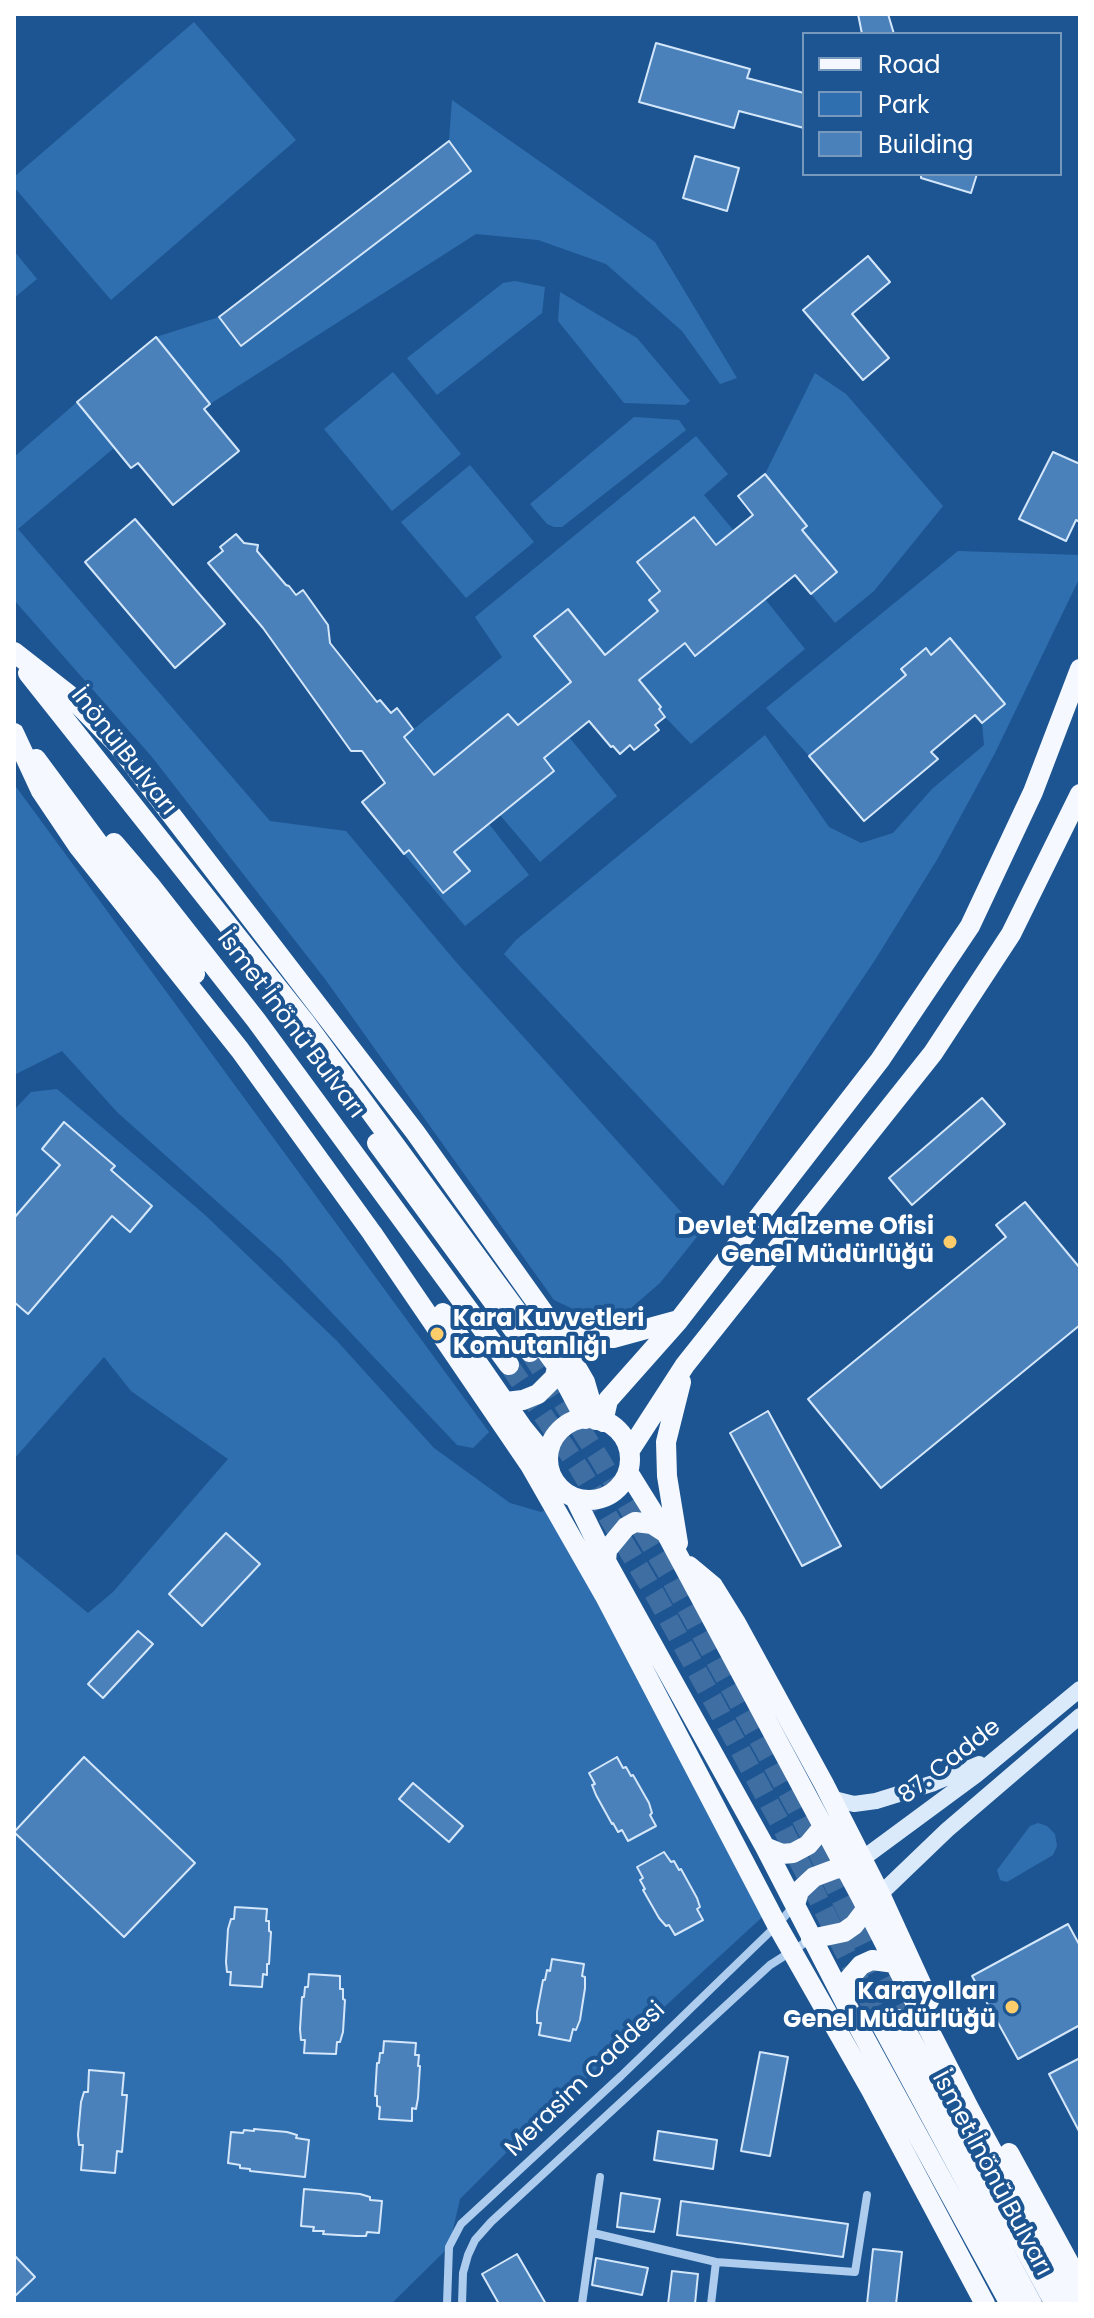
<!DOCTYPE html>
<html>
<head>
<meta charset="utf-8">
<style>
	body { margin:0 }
	#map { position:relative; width:1094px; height:2318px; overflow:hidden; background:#1d5592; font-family:Poppins,sans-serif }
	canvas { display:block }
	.frame { position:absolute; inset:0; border:16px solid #fff; pointer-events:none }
	.legend { position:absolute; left:802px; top:32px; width:260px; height:144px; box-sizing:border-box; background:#1d5592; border:2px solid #7799be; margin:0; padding:10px 14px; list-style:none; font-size:24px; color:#fff }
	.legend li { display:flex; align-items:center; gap:16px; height:40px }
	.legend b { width:40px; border:2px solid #7799be }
</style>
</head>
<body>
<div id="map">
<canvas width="1094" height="2318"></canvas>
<div class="frame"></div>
<ul class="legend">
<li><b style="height:10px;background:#f5f9ff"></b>Road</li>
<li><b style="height:22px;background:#306faf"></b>Park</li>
<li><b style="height:22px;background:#4a81ba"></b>Building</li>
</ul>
</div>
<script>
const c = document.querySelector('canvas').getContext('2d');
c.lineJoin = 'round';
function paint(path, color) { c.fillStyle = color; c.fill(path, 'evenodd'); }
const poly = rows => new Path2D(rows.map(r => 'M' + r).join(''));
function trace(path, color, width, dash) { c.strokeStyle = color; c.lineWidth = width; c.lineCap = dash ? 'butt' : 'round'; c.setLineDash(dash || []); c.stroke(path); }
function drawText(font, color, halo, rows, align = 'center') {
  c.font = font + ' Poppins,sans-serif'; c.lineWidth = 8; c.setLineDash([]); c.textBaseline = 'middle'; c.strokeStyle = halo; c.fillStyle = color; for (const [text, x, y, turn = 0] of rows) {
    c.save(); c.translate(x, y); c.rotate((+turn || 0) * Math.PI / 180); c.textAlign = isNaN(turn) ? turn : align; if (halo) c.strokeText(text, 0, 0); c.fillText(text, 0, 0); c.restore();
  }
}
paint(poly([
	[194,22,296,140,111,300,14,187,14,177],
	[452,100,655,242,737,378,720,384,682,331,606,264,538,240,476,234,210,404,156,337,219,317,242,346,470,171,449,141],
	[14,251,37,279,14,298],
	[515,281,545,287,542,313,437,395,407,358,503,283],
	[560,292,637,338,690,401,685,405,624,403,558,321],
	[393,372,461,454,392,511,324,429],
	[815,373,846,394,943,506,874,591,835,623,811,594,837,572,802,530,807,526,765,474],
	[77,402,114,448,18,529,270,821,346,831,456,962,700,1233,660,1283,631,1308,605,1315,577,1311,554,1300,325,979,152,757,14,600,14,457],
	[634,417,679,420,686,430,562,527,554,527,547,524,530,504],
	[696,436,728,474,704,495,734,531,650,599,658,611,605,655,568,610,571,682,518,725,508,715,434,775,404,737,502,657,475,617],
	[470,465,534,542,466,598,401,522],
	[958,551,1080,555,1080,577,995,753,938,858,875,960,723,1186,504,954,516,940,765,735,829,827,861,843,893,833,932,789,984,745,982,723,1004,704,951,639,931,655,925,649,901,669,906,675,809,756,766,708],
	[765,599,805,649,691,744,665,717,659,709,661,706,646,688,631,687,685,643,696,656],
	[569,737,617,796,540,862,500,815,554,771,544,758],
	[14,784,489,1432,473,1448,457,1445,281,1259,117,1112,62,1051,14,1075],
	[489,824,529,875,465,926,404,854,409,850,444,892,470,871,454,852],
	[57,1089,204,1214,337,1341,434,1448,510,1503,541,1512,554,1506,770,1910,519,2140,460,2199,449,2247,391,2304,14,2304,14,1552,88,1613,113,1592,228,1459,131,1391,104,1357,14,1459,14,1110,31,1092],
	[1038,1823,1047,1826,1055,1834,1057,1846,1053,1855,1007,1882,1000,1880,997,1870,1030,1826]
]), '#306faf');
const building = poly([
	[858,14,888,14,894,34,862,34,858,14],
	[656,43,750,69,747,78,804,93,804,128,739,111,734,128,639,102,656,43],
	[449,141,471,171,241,346,219,317,449,141],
	[695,156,739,168,727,211,683,198,695,156],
	[921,174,977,174,971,193,921,178,921,174],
	[868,256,890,282,852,314,889,358,863,380,803,310,868,256],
	[156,337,210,404,204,409,239,451,173,505,138,463,131,468,77,402,156,337],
	[1053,452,1080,464,1080,522,1076,520,1066,541,1019,519,1053,452],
	[765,474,807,526,802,530,837,572,811,594,795,575,695,656,685,643,639,680,661,707,659,709,665,717,655,725,659,730,634,750,630,745,620,754,613,746,611,747,589,721,544,758,554,771,454,852,470,871,443,893,409,850,404,854,362,802,385,783,362,751,351,751,263,628,208,563,223,551,220,547,236,534,244,543,258,545,257,551,286,585,289,586,296,595,303,590,328,625,330,643,377,702,380,700,391,713,397,708,413,729,404,737,434,775,508,714,518,725,571,682,534,636,568,609,605,655,658,611,649,600,660,591,637,562,694,517,716,545,753,515,738,496,765,474],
	[135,519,225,624,175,668,85,562,135,519],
	[950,638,1005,704,982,723,975,715,931,752,938,759,864,821,809,756,906,675,901,669,926,648,931,655,950,638],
	[982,1098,1005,1124,912,1205,889,1178,982,1098],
	[64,1122,115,1166,111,1170,152,1206,130,1232,112,1216,28,1314,14,1302,14,1218,60,1165,42,1149,64,1122],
	[1025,1202,1080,1268,1080,1325,881,1488,808,1399,1006,1237,996,1225,1025,1202],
	[768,1411,841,1546,802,1566,730,1433,768,1411],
	[226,1533,260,1564,202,1626,169,1594,226,1533],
	[138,1631,153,1644,103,1698,88,1684,138,1631],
	[84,1757,195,1863,124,1937,14,1832,84,1757],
	[617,1757,623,1768,626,1767,631,1776,633,1775,649,1803,652,1813,650,1815,656,1826,628,1841,622,1830,618,1832,613,1823,612,1824,596,1795,592,1785,595,1784,589,1773,617,1757],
	[413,1783,463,1826,449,1842,399,1799,413,1783],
	[664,1852,671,1862,674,1861,679,1870,681,1869,697,1898,700,1907,697,1909,703,1920,675,1935,669,1925,666,1926,659,1918,643,1890,645,1889,640,1880,643,1878,637,1867,664,1852],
	[235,1907,267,1909,266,1921,269,1921,269,1931,271,1932,269,1964,267,1964,267,1975,263,1974,262,1987,230,1985,231,1972,227,1972,226,1962,228,1929,231,1919,234,1919,235,1907],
	[1068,1924,1080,1946,1080,2025,1018,2059,972,1976,1068,1924],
	[552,1959,584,1964,582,1976,585,1977,585,1988,580,2020,576,2030,573,2029,570,2041,539,2035,541,2023,537,2023,537,2012,543,1980,545,1980,547,1970,550,1971,552,1959],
	[309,1974,340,1976,340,1989,343,1989,343,1999,345,2000,343,2032,340,2042,337,2042,336,2054,304,2053,305,2040,301,2040,300,2029,302,1997,304,1997,305,1987,308,1987,309,1974],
	[384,2041,416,2043,415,2055,419,2055,418,2066,420,2066,418,2098,416,2109,412,2108,412,2121,379,2119,380,2107,377,2106,377,2096,375,2096,377,2063,379,2063,380,2053,383,2053,384,2041],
	[760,2052,788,2057,770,2156,741,2151,760,2052],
	[1080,2058,1080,2133,1049,2074,1080,2058],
	[89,2070,124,2073,122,2095,127,2095,122,2152,117,2151,115,2173,81,2170,83,2145,79,2145,78,2135,81,2102,84,2092,88,2092,89,2070],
	[254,2129,287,2132,297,2135,296,2138,309,2140,305,2177,250,2171,250,2169,240,2168,240,2165,228,2163,231,2132,243,2133,244,2130,254,2131,254,2129],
	[658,2131,717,2140,713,2169,654,2160,658,2131],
	[304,2189,360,2194,370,2197,370,2200,382,2201,379,2233,367,2232,366,2236,356,2236,323,2234,324,2231,313,2231,314,2227,301,2226,304,2189],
	[621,2193,660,2199,654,2232,617,2227,621,2193],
	[681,2201,848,2224,843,2257,677,2235,681,2201],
	[873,2249,902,2252,896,2304,867,2304,873,2249],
	[517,2254,546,2304,499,2304,482,2274,517,2254],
	[14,2255,35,2277,14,2297,14,2255],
	[596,2258,648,2268,642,2295,592,2285,596,2258],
	[672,2271,698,2274,695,2304,668,2304,672,2271]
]);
paint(building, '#4a81ba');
trace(building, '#d4e7fa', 2);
trace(poly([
	[530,1352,598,1456,670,1577,798,1811,900,2019],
	[509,1365,579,1468,657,1598,780,1823,882,2026]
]), '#3f6ea2', 20, [20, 10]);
trace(poly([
	[593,2233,716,2262],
	[447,2304,449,2247,461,2224,621,2076,777,1925,794,1906],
	[462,2304,463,2273,468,2255,475,2240,491,2222,770,1965,811,1939],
	[582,2304,600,2177],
	[711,2304,716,2262,855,2272,867,2195]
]), '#aecdee', 8);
trace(poly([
	[830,1798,854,1804,876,1801,934,1783,979,1764],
	[854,1865,976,1775,1080,1689],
	[873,1901,947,1830,1080,1716]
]), '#dbeafa', 16);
trace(poly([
	[14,652,69,695,117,744,415,1132,549,1320,585,1382,596,1420],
	[28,673,304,1021,557,1366,585,1419],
	[14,733,41,791,78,846,240,1050,372,1233,530,1465,606,1598,777,1925,871,2090,985,2304],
	[36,759,195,974],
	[114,843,150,885,256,1020,509,1365],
	[377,1143,530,1352],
	[443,1313,522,1427,548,1459],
	[549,1320,578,1333,613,1338,679,1320],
	[506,1402,523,1400,538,1394,555,1377,557,1366],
	'548 1459a41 41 0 1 1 82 0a41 41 0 1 1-82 0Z',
	[603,1422,608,1400,679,1320,880,1060,970,926,1033,792,1080,669],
	[630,1450,685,1365,933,1053,1011,934,1080,794],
	[628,1472,666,1533,860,1895,970,2110,1075,2304],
	[575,1498,606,1561,765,1847,845,2002,1010,2304],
	[678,1543,667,1476,666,1442,681,1382],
	[606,1561,607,1550,626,1527,635,1522,652,1524,666,1533],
	[689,1566,713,1586,736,1623,824,1784,880,1894,929,2001],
	[765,1847,782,1854,793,1853,808,1845,823,1827],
	[795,1905,799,1891,814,1877,838,1868,847,1870],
	[811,1939,844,1932,854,1925,867,1908],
	[845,2002,848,1980,861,1965,872,1960,895,1963],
	[900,2019,1055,2304],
	[882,2026,1032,2304],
	[1009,2153,1080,2283]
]), '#f5f9ff', 20);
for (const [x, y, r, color] of [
	[950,1242,8,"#fdcd6c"],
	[437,1334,8,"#fdcd6c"],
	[1012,2007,8,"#fdcd6c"]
]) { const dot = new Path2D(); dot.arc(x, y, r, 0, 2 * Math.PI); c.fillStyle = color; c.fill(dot); trace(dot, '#1d5592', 3); }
drawText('24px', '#fff', '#1d5592', [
	["İnönü Bulvarı",123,752,52],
	["İsmet İnönü Bulvarı",290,1025,53],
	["87. Cadde",950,1762,-38],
	["Merasim Caddesi",586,2080,-44],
	["İsmet İnönü Bulvarı",991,2174,62]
]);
drawText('bold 24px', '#fff', '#1d5592', [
	["Devlet Malzeme Ofisi",934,1228],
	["Genel Müdürlüğü",934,1256],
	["Kara Kuvvetleri",453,1320,"left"],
	["Komutanlığı",453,1348,"left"],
	["Karayolları",996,1993],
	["Genel Müdürlüğü",996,2021]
], 'right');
</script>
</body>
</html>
